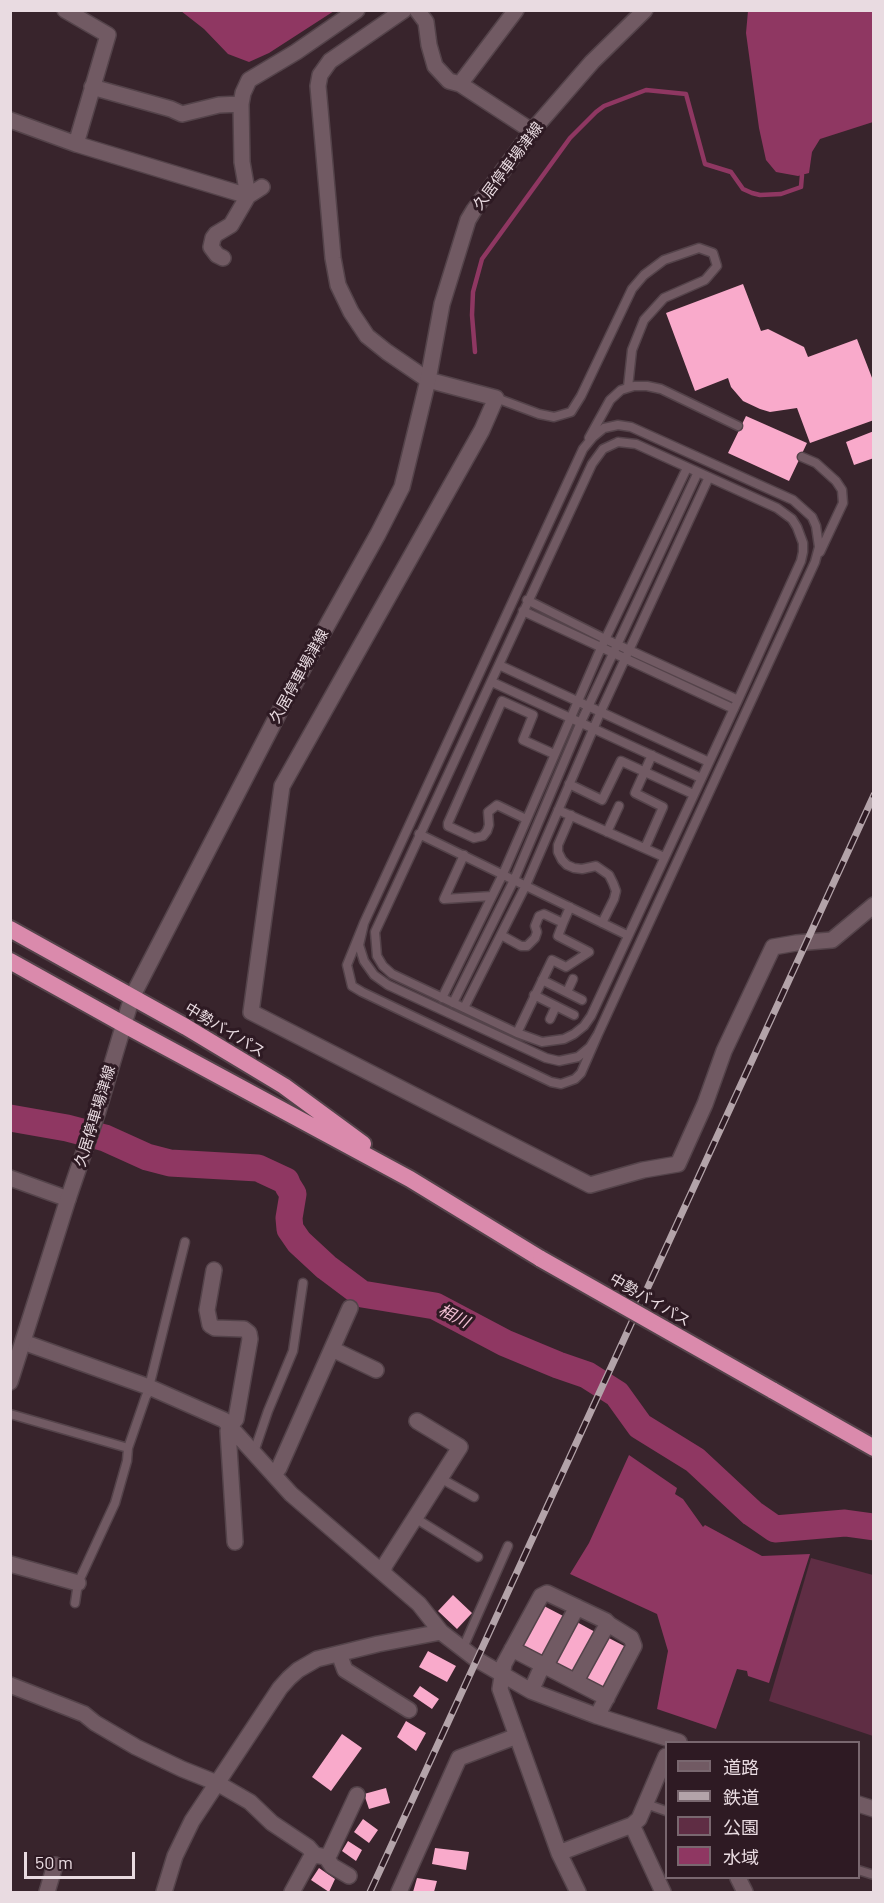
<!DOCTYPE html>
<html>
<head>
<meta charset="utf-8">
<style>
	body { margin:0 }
	#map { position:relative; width:884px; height:1903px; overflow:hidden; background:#38242c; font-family:Barlow,"Noto Sans JP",sans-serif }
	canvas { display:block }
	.frame { position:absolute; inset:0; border:12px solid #e9dbe1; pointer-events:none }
	.legend { position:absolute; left:665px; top:1741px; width:195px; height:138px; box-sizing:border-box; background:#2e1a23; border:2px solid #79676f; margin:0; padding:8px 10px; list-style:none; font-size:18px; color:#e9dbe1 }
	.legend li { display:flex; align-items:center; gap:12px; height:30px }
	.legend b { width:30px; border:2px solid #79676f }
	.scale { position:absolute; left:24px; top:1852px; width:111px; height:27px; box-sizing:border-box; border:3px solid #e9dbe1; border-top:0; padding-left:8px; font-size:18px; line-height:21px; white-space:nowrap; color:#e9dbe1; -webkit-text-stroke:4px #2e1a23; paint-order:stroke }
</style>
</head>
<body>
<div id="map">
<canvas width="884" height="1903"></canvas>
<div class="frame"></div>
<ul class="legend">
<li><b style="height:8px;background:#715a63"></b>道路</li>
<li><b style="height:8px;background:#b3a3a9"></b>鉄道</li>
<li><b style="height:16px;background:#5f2d44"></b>公園</li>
<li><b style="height:16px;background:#8f3762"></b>水域</li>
</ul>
<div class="scale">50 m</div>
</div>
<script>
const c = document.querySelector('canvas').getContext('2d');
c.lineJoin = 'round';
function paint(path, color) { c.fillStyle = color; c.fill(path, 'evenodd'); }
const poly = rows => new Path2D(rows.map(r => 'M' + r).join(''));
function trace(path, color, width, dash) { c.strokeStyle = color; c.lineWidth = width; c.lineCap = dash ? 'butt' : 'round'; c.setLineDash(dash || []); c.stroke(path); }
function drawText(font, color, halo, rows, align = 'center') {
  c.font = font + ' Barlow,"Noto Sans JP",sans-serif'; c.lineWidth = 6; c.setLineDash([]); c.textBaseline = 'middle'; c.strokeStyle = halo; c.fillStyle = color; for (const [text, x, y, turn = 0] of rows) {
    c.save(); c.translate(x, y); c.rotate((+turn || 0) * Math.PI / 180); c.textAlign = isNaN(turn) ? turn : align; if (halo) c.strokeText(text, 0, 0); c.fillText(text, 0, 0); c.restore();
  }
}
paint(poly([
	[811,1558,873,1575,873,1736,769,1701]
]), '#5f2d44');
paint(poly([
	[181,11,334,11,269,53,249,62,228,54,204,29],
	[748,11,873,11,873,122,820,139,812,152,809,173,798,176,776,172,766,160,759,128,746,33],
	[629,1455,677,1488,675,1494,683,1499,703,1527,705,1525,762,1556,810,1554,769,1683,748,1676,747,1671,737,1669,716,1729,657,1709,668,1651,657,1614,570,1574,589,1543]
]), '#8f3762');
trace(poly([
	[475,352,472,315,473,292,482,259,570,138,596,112,604,106,646,90,686,94,705,164,731,172,743,189,752,193,760,195,781,194,801,187,802,175]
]), '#8f3762', 4.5);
trace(poly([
	[10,1118,67,1128,105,1138,147,1157,170,1163,258,1168,286,1181,288,1186,293,1194,289,1218,290,1229,299,1242,326,1267,362,1294,435,1306,505,1343,558,1365,587,1375,617,1394,640,1426,695,1460,752,1513,775,1529,845,1523,874,1527]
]), '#8f3762', 27);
paint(poly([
	[743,284,761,331,768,329,804,347,808,357,857,339,874,383,874,420,810,443,797,408,770,412,760,409,743,401,731,387,728,378,695,391,666,313],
	[746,416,807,443,789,481,728,453],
	[874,431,874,458,854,465,846,442],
	[453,1595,472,1613,457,1629,438,1611],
	[544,1606,567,1618,543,1661,521,1649],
	[575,1621,597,1633,574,1677,551,1664],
	[605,1636,628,1648,605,1692,582,1680],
	[428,1651,456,1666,447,1682,419,1667],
	[420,1686,439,1699,432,1709,413,1696],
	[406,1721,426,1733,416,1751,397,1737],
	[342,1734,362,1748,331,1791,312,1777],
	[386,1788,390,1803,369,1809,364,1794],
	[363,1819,378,1830,369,1843,354,1832],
	[348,1841,362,1850,356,1861,342,1851],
	[435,1848,469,1852,466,1870,432,1864],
	[319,1868,335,1879,329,1892,311,1880],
	[417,1878,437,1881,434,1892,413,1892]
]), '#f9aacb');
const service = poly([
	[496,398,539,414,554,417,571,412,581,396,632,289,644,275,664,260,699,248,713,253,717,266,705,280,664,298,644,320,632,350,628,387],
	[589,438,610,400,621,390,634,386,647,386,661,389,738,426],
	[618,442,636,444,777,508,792,519,797,527,803,543,803,552,801,561,738,700,591,1016,584,1026,574,1034,564,1039,542,1042,517,1033,392,974,383,966,377,956,375,932,592,464,603,449,618,442],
	[802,457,816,463,836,481,842,490,843,503,820,552],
	[527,600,605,639,738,700],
	[523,611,734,709],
	[499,665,709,762],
	[492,682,701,778],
	[569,784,602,800,621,761,693,794],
	[558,810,664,857],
	[571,815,558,845,558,852,562,860,567,865,574,868,582,869,596,866,609,875,613,883,616,891,614,899,602,923],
	[526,819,497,805,488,812,489,825,487,831,483,836,474,838,448,826,448,823,502,701,533,715,523,740,554,754],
	[607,832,619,806],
	[419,834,627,935],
	[645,848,663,807,635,793,652,755],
	[464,855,444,899,492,896],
	[364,923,359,945,364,961,374,975,388,985,546,1058,559,1061,578,1057,590,1047,598,1034,815,562,819,547,816,526,812,517,793,500,631,427,618,425,604,428,593,437,583,449,364,923,347,965,352,986,362,992,551,1082,561,1084,575,1079,581,1073,598,1034],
	[501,935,521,946,527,946,535,938,537,932,535,926,539,916,544,914,563,923,570,907],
	[542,980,582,1000],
	[567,992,573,979],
	[534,995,574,1015],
	[442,998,503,874,601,648,687,468],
	[453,1003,514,880,581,722,698,472],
	[464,1008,526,885,601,711,709,477],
	[550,1019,556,1006],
	[517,1033,552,960,566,967,589,952,558,936,563,923],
	[149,1387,185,1242],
	[10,1414,128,1448],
	[254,1452,268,1411,293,1351,303,1283],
	[440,1478,474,1497],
	[415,1518,478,1557],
	[75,1603,78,1583,115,1503,127,1461,128,1448,146,1396,152,1388],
	[463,1648,508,1546],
	[646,1804,666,1811],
	[858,1870,874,1875]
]);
const minor = poly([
	[65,10,108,35,76,144],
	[417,10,426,22,429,45,435,66,449,81,460,84,532,131],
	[460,84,516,10],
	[92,87,171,109,182,114,219,105,241,104],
	[10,120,76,144,248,196,242,162,241,104,243,93,249,80,296,52,357,10],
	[223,258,217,255,211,247,213,238,216,234,231,225,248,196,262,187],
	[428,380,496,398,482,430,282,786,251,1012,590,1185,643,1170,678,1164,705,1104,724,1051,773,947,796,943,832,940,874,905],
	[10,1178,68,1199],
	[214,1270,207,1310,210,1325,215,1328,244,1329,249,1333,250,1339,236,1419,230,1426,228,1431,235,1542],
	[23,1342,149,1387,224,1420,291,1494,419,1604,441,1632,476,1659,531,1691,597,1716,679,1742],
	[332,1349,376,1370],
	[274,1475,279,1468,350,1308],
	[10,1564,78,1583],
	[383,1573,385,1565,460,1447,417,1421],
	[512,1649,607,1698],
	[339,1654,345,1670,409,1710],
	[546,1665,577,1607],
	[576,1681,608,1623],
	[10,1685,84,1714,95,1723,136,1747,182,1769,217,1783,250,1802,272,1823,308,1847,315,1855,326,1857,332,1866,349,1876],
	[531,1691,543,1664],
	[858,1804,874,1809],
	[632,1825,639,1819,666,1756],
	[559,1853,632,1825,663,1892],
	[326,1857,330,1853,357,1795],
	[738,1878,745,1892],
	[47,1892,55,1865],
	[164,1892,175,1856,192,1821,280,1688,289,1678,298,1670,317,1659,378,1644,441,1632],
	[292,1892,310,1859,315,1855],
	[399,1892,459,1758,517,1736],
	[578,1892,559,1853,500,1689,504,1664,541,1596,547,1593,606,1621,610,1625,631,1638,634,1646,597,1716]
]);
const tertiary = poly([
	[404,10,330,61,320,75,318,86,333,258,338,285,351,312,367,336,387,352,428,380]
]);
const secondary = poly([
	[10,1382,68,1199,98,1111,132,997,286,699,378,534,402,487,428,380,442,304,468,220,474,210,532,131,592,62,645,10]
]);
const trunk = poly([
	[10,929,186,1027,284,1086,363,1144],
	[10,961,123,1024,410,1179,541,1259],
	[772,1390,874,1448]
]);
trace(service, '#54434a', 11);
trace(minor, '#54434a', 18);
trace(tertiary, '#54434a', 18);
trace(secondary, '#54434a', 18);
trace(trunk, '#54434a', 20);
trace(service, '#715a63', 8);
trace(minor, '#715a63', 15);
trace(tertiary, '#715a63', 15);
trace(secondary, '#715a63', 15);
trace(trunk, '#da8aac', 16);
const rail = poly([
	[370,1892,874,795]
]);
trace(rail, '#b3a3a9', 7);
trace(rail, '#2e1a23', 4.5, [14]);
const trunkBridge = poly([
	[541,1259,772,1390]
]);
trace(trunkBridge, '#54434a', 20, []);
trace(trunkBridge, '#da8aac', 16);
drawText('15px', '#e9dbe1', '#2e1a23', [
	["久居停車場津線",508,166,-53],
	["久居停車場津線",299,676,-61],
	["中勢バイパス",225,1030,31],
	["久居停車場津線",95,1116,-73],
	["中勢バイパス",650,1300,30]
]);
drawText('italic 16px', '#f2c0d4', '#2e1a23', [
	["相川",454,1316,27]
]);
</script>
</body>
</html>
